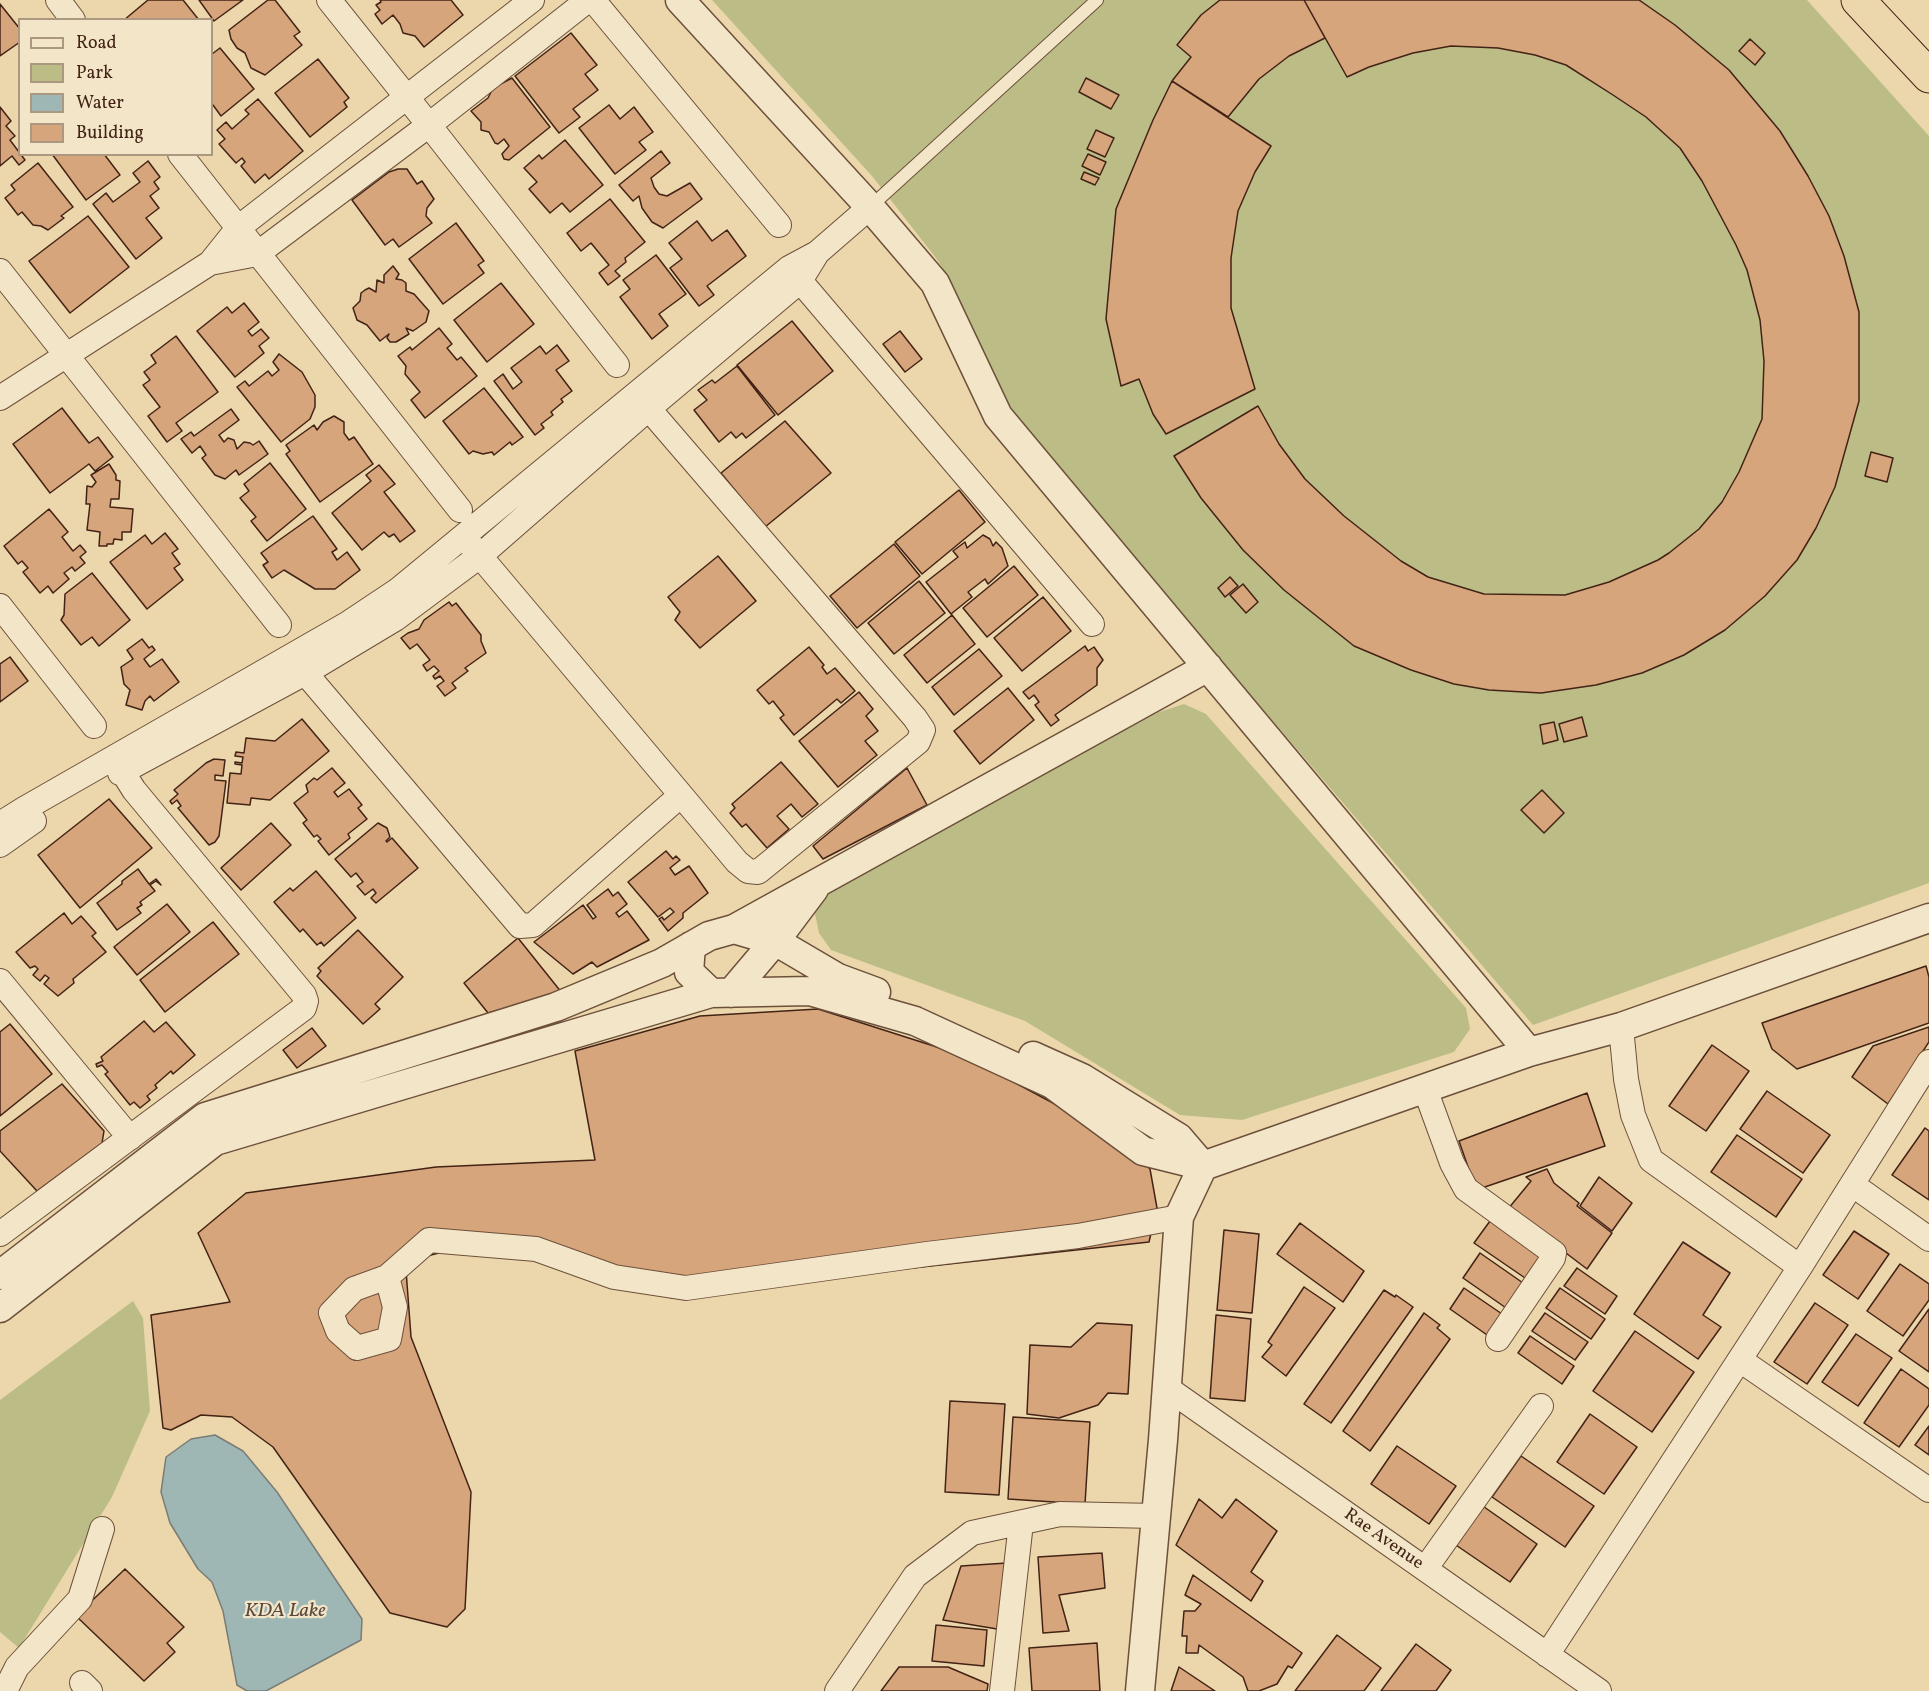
<!DOCTYPE html>
<html>
<head>
<meta charset="utf-8">
<style>
	body { margin:0 }
	#map { position:relative; width:1929px; height:1691px; overflow:hidden; background:#ebd7ab; font-family:Vollkorn,serif }
	canvas { display:block }
	.legend { position:absolute; left:18px; top:18px; width:195px; height:138px; box-sizing:border-box; background:#f2e5c8; border:2px solid #ac9781; margin:0; padding:8px 10px; list-style:none; font-size:18px; color:#432316 }
	.legend li { display:flex; align-items:center; gap:12px; height:30px }
	.legend b { width:30px; border:2px solid #ac9781 }
</style>
</head>
<body>
<div id="map">
<canvas width="1929" height="1691"></canvas>
<ul class="legend">
<li><b style="height:8px;background:#f2e5c8"></b>Road</li>
<li><b style="height:16px;background:#bcbd86"></b>Park</li>
<li><b style="height:16px;background:#9eb7b5"></b>Water</li>
<li><b style="height:16px;background:#d7a57b"></b>Building</li>
</ul>
</div>
<script>
const c = document.querySelector('canvas').getContext('2d');
c.lineJoin = 'round';
function paint(path, color) { c.fillStyle = color; c.fill(path, 'evenodd'); }
const poly = rows => new Path2D(rows.map(r => 'M' + r).join(''));
function trace(path, color, width, dash) { c.strokeStyle = color; c.lineWidth = width; c.lineCap = dash ? 'butt' : 'round'; c.setLineDash(dash || []); c.stroke(path); }
function drawText(font, color, halo, rows, align = 'center') {
  c.font = font + ' Vollkorn,serif'; c.lineWidth = 4.5; c.setLineDash([]); c.textBaseline = 'middle'; c.strokeStyle = halo; c.fillStyle = color; for (const [text, x, y, turn = 0] of rows) {
    c.save(); c.translate(x, y); c.rotate((+turn || 0) * Math.PI / 180); c.textAlign = isNaN(turn) ? turn : align; if (halo) c.strokeText(text, 0, 0); c.fillText(text, 0, 0); c.restore();
  }
}
paint(poly([
	[712,0,1807,0,1929,136,1929,883,1533,1025,1011,415,947,275,936,258,872,176],
	[1184,704,1206,714,1466,1008,1470,1029,1454,1052,1242,1120,1180,1115,1025,1021,831,950,819,933,814,909,823,890,1159,712],
	[133,1301,143,1318,150,1411,112,1497,19,1648,0,1632,0,1400]
]), '#bcbd86');
const water = poly([
	[215,1435,243,1451,277,1492,362,1619,361,1640,266,1691,247,1691,237,1685,223,1611,212,1582,198,1569,170,1523,161,1492,166,1457,191,1439,215,1435]
]);
paint(water, '#9eb7b5');
trace(water, '#7a7c75', 1.5);
const building = poly([
	[148,0,183,0,199,20,124,20,148,0],
	[199,0,243,0,214,21,199,0],
	[268,0,275,0,300,32,294,36,302,45,265,75,251,68,245,53,237,48,231,39,229,30,268,0],
	[380,0,451,0,463,15,424,47,415,36,403,33,400,24,393,15,382,24,375,14,380,10,376,5,381,2,380,0],
	[1220,0,1304,0,1325,38,1289,56,1259,79,1228,117,1172,81,1191,57,1177,45,1201,15,1220,0],
	[1304,0,1639,0,1675,25,1729,70,1780,131,1808,176,1829,216,1844,256,1859,312,1859,401,1835,487,1816,528,1797,560,1765,596,1725,630,1684,655,1642,673,1596,685,1541,693,1489,690,1454,684,1411,670,1354,646,1284,590,1243,550,1201,498,1174,456,1258,406,1279,444,1305,479,1344,516,1401,561,1428,577,1484,594,1565,595,1609,582,1658,560,1669,553,1699,529,1722,502,1739,472,1762,419,1764,361,1760,320,1747,270,1736,245,1702,181,1680,148,1646,117,1613,95,1566,65,1535,55,1498,48,1451,46,1413,53,1369,67,1347,77,1304,0],
	[0,4,20,29,20,42,0,56,0,4],
	[571,33,597,65,585,74,598,90,573,109,580,117,559,133,515,76,571,33],
	[1750,39,1765,53,1755,65,1739,51,1750,39],
	[220,48,254,89,221,116,213,105,212,107,212,54,220,48],
	[318,59,349,98,344,102,347,107,310,137,275,93,318,59],
	[512,78,550,127,509,160,504,159,502,154,509,146,504,139,498,144,495,143,489,132,481,130,481,122,471,111,488,98,493,88,512,78],
	[1086,78,1119,95,1111,109,1079,92,1086,78],
	[1172,81,1271,146,1255,172,1238,211,1231,258,1231,308,1255,389,1166,434,1153,414,1139,379,1121,386,1106,319,1116,209,1153,120,1172,81],
	[258,99,303,151,269,179,265,174,255,183,241,166,245,162,242,158,236,163,219,144,225,139,217,130,226,122,232,129,249,114,245,110,258,99],
	[609,105,620,119,634,107,653,132,639,142,646,150,615,174,579,128,609,105],
	[0,107,11,121,6,126,15,136,10,140,25,160,19,165,12,156,0,166,0,107],
	[1096,130,1114,138,1105,157,1087,149,1096,130],
	[565,140,603,185,570,212,562,203,550,213,529,189,537,182,524,168,539,155,542,159,565,140],
	[661,151,670,163,651,178,654,187,659,194,667,196,690,183,702,199,663,228,652,222,642,208,639,196,633,201,619,185,661,151],
	[52,154,104,154,120,175,86,200,52,154],
	[1088,154,1106,162,1100,175,1082,166,1088,154],
	[148,161,160,177,154,182,159,189,150,196,159,208,146,218,162,238,136,259,93,204,106,193,113,202,140,182,133,173,148,161],
	[38,163,73,207,61,216,64,218,48,230,41,226,33,225,22,212,18,215,5,198,15,190,11,185,38,163],
	[398,169,407,169,417,184,422,181,434,199,427,208,426,216,432,223,399,247,393,239,385,245,352,200,389,172,398,169],
	[1084,172,1099,178,1095,185,1081,179,1084,172],
	[610,199,645,242,625,258,626,262,615,271,620,276,608,285,599,273,609,265,591,243,581,251,567,233,610,199],
	[88,216,129,267,70,313,29,261,88,216],
	[697,221,712,241,727,230,746,256,707,286,714,295,699,306,670,268,682,259,669,243,697,221],
	[456,223,484,261,478,265,484,273,443,304,409,259,456,223],
	[656,255,686,294,659,314,668,326,652,339,620,297,630,289,623,280,656,255],
	[393,266,399,274,396,279,402,280,406,283,406,291,414,294,429,311,426,322,413,331,406,328,409,334,396,342,390,342,387,338,389,334,380,341,367,325,357,320,353,308,360,301,361,293,365,290,369,288,376,292,377,280,384,283,384,275,393,266],
	[501,283,534,324,487,362,454,320,501,283],
	[244,303,259,322,248,331,252,336,261,329,269,338,259,346,264,353,235,377,197,331,227,307,232,313,244,303],
	[792,321,833,371,778,415,737,365,792,321],
	[439,328,452,344,447,348,457,360,461,357,477,376,425,418,411,400,420,392,405,374,406,366,398,356,410,347,412,350,439,328],
	[900,331,922,359,905,372,883,344,900,331],
	[176,336,218,392,176,423,182,431,167,442,148,416,160,407,143,385,150,380,144,372,156,363,151,355,176,336],
	[557,345,569,361,556,370,572,391,561,399,563,402,551,412,553,415,541,424,544,428,535,435,494,381,503,374,513,389,522,382,511,368,540,346,546,354,557,345],
	[279,354,302,372,315,395,315,407,310,419,281,442,237,387,245,381,249,386,268,371,272,376,279,370,273,362,279,354],
	[737,366,775,415,746,438,742,433,736,438,731,432,719,442,694,410,707,400,698,390,712,380,715,383,737,366],
	[484,388,523,437,512,445,510,442,494,455,492,452,483,454,473,451,469,454,443,421,484,388],
	[62,408,89,443,98,437,113,457,95,471,89,464,50,493,13,444,62,408],
	[231,409,239,420,219,435,224,442,228,438,234,440,237,449,244,442,250,443,253,445,259,441,268,454,239,475,236,470,225,479,215,475,202,458,206,455,200,446,192,453,181,439,191,432,194,436,231,409],
	[334,416,344,422,344,433,349,440,354,437,373,464,320,502,286,454,290,451,286,445,314,425,317,430,323,422,334,416],
	[785,421,831,473,765,527,721,473,785,421],
	[1871,452,1893,458,1887,482,1865,476,1871,452],
	[270,463,306,509,267,541,251,521,256,517,240,498,249,491,244,484,270,463],
	[109,464,116,475,116,480,120,481,119,499,111,499,110,507,133,509,131,532,122,532,122,540,114,539,113,544,107,544,107,546,99,546,100,532,87,530,90,504,86,504,87,486,92,487,96,482,91,475,109,464],
	[379,465,395,484,384,492,415,531,400,542,394,534,389,537,384,532,362,550,332,513,371,481,366,475,379,465],
	[959,490,985,522,922,574,895,542,959,490],
	[49,509,68,532,62,537,73,551,80,545,86,552,80,557,85,563,75,571,72,567,64,573,69,579,53,593,48,586,40,593,23,572,28,568,22,561,18,564,4,546,49,509],
	[313,516,337,549,332,552,337,560,347,552,360,570,335,589,315,589,284,570,272,578,263,565,268,562,261,553,313,516],
	[165,533,178,549,172,553,180,564,174,568,183,580,147,609,110,562,145,535,152,544,165,533],
	[983,535,990,539,993,546,996,542,1002,548,1008,566,988,584,985,579,968,592,972,597,951,614,926,582,958,557,953,551,965,542,967,548,983,535],
	[894,544,920,576,857,628,830,596,894,544],
	[718,556,756,601,700,648,675,620,680,612,668,597,718,556],
	[1014,566,1038,595,987,637,963,608,1014,566],
	[92,573,130,620,99,646,92,637,81,645,61,620,64,615,65,594,92,573],
	[1230,577,1238,586,1225,597,1218,588,1230,577],
	[919,581,945,613,894,654,868,623,919,581],
	[1243,584,1258,602,1246,613,1230,595,1243,584],
	[1043,597,1071,631,1022,671,994,638,1043,597],
	[449,602,452,606,456,603,481,635,481,641,486,653,465,668,468,671,452,683,456,688,445,696,437,686,444,681,440,676,435,679,433,676,439,671,434,666,427,671,423,665,430,660,417,644,410,649,401,638,408,633,419,629,424,620,449,602],
	[952,615,975,644,927,683,904,655,952,615],
	[142,639,149,648,152,646,155,650,144,659,150,667,162,659,179,682,154,701,150,696,145,701,142,710,126,705,130,690,124,684,121,667,133,659,127,650,142,639],
	[1085,646,1088,651,1094,647,1103,660,1097,668,1097,685,1055,715,1059,720,1051,726,1035,705,1039,702,1034,695,1029,699,1023,692,1085,646],
	[809,647,824,665,822,667,827,674,835,668,855,691,841,703,837,699,794,735,780,718,784,715,773,701,769,704,757,690,809,647],
	[979,649,1002,676,954,715,932,687,979,649],
	[10,657,28,681,0,702,0,664,10,657],
	[1008,688,1034,720,980,764,954,731,1008,688],
	[859,692,873,709,866,716,878,731,865,741,877,755,838,787,799,741,859,692],
	[1582,717,1587,736,1564,742,1559,724,1582,717],
	[302,719,329,751,270,800,251,798,250,805,227,803,230,773,241,774,242,765,235,764,235,762,242,763,243,757,235,756,236,752,244,753,246,738,275,741,302,719],
	[1554,722,1558,740,1543,744,1540,725,1554,722],
	[214,759,225,760,223,776,215,775,215,780,226,781,219,836,215,842,209,845,178,808,181,806,177,800,172,804,170,801,178,794,174,790,206,763,214,759],
	[781,762,818,804,802,817,791,804,777,816,789,829,767,848,746,824,742,827,730,813,735,808,732,804,781,762],
	[332,768,345,783,334,792,338,797,349,789,362,805,358,808,367,819,348,834,350,838,329,855,318,841,321,839,317,835,314,837,303,823,307,820,294,803,308,792,306,785,314,778,317,780,332,768],
	[907,768,927,805,823,859,813,846,907,768],
	[1542,790,1564,813,1544,833,1521,810,1542,790],
	[109,799,152,848,80,908,38,855,109,799],
	[271,823,291,845,241,890,221,868,271,823],
	[378,823,387,828,390,837,386,841,387,842,392,838,418,868,376,903,371,898,376,893,373,889,365,895,357,886,363,882,356,873,351,877,335,859,378,823],
	[666,851,673,859,676,856,680,860,670,868,675,875,689,866,708,893,683,913,683,918,668,931,659,919,662,917,664,920,674,912,670,908,658,917,628,882,666,851],
	[138,869,149,884,156,879,161,885,156,881,150,885,155,891,140,902,142,905,137,908,141,913,117,930,97,903,122,884,122,881,138,869],
	[316,871,356,918,324,946,321,942,317,945,303,929,300,932,274,902,290,888,293,891,316,871],
	[608,889,613,896,618,892,627,904,616,913,619,917,627,911,649,940,597,967,592,962,573,974,534,942,583,905,593,919,596,917,587,905,608,889],
	[167,904,190,932,137,975,114,947,167,904],
	[64,913,72,924,81,916,96,933,92,936,106,952,73,979,74,983,58,996,44,984,49,978,45,975,40,981,33,975,38,969,35,966,30,968,16,952,64,913],
	[213,922,239,954,165,1012,140,980,213,922],
	[358,930,403,977,375,1004,380,1009,363,1024,317,976,321,971,318,968,358,930],
	[518,938,562,993,488,1013,464,983,518,938],
	[1926,966,1929,977,1929,1023,1797,1069,1772,1049,1762,1023,1926,966],
	[818,1009,965,1056,1053,1103,1133,1150,1150,1169,1157,1208,1149,1242,867,1273,672,1298,527,1256,474,1250,439,1253,419,1258,406,1270,411,1337,471,1492,465,1609,447,1627,390,1613,273,1447,232,1417,201,1415,171,1430,163,1428,151,1315,230,1302,198,1233,246,1193,436,1167,595,1160,575,1051,700,1016,818,1009],
	[144,1021,154,1032,166,1022,195,1055,173,1074,171,1071,155,1085,157,1088,147,1096,150,1100,140,1108,134,1102,130,1105,105,1074,108,1072,102,1065,97,1067,96,1064,103,1061,101,1057,144,1021],
	[10,1024,52,1074,0,1116,0,1032,10,1024],
	[1929,1027,1929,1042,1888,1104,1852,1077,1873,1046,1929,1027],
	[312,1028,326,1046,297,1068,283,1050,312,1028],
	[1712,1045,1749,1071,1706,1131,1669,1106,1712,1045],
	[62,1084,104,1131,102,1143,37,1191,0,1151,0,1131,62,1084],
	[1767,1091,1830,1135,1803,1173,1740,1129,1767,1091],
	[1587,1093,1605,1146,1476,1190,1459,1141,1587,1093],
	[1925,1128,1929,1131,1929,1200,1892,1175,1925,1128],
	[1737,1135,1802,1179,1776,1217,1711,1172,1737,1135],
	[1547,1169,1554,1183,1579,1203,1577,1206,1612,1233,1587,1269,1508,1209,1531,1181,1526,1177,1547,1169],
	[1599,1177,1632,1203,1612,1231,1580,1206,1599,1177],
	[1490,1221,1543,1257,1528,1280,1474,1243,1490,1221],
	[1300,1223,1364,1271,1343,1302,1277,1254,1300,1223],
	[1224,1230,1259,1234,1252,1313,1217,1310,1224,1230],
	[1854,1231,1889,1254,1858,1299,1823,1275,1854,1231],
	[1683,1242,1730,1273,1703,1315,1721,1327,1698,1359,1634,1314,1683,1242],
	[1480,1253,1526,1285,1509,1310,1463,1278,1480,1253],
	[1900,1264,1929,1284,1929,1300,1903,1336,1867,1311,1900,1264],
	[1577,1268,1617,1296,1605,1314,1564,1286,1577,1268],
	[1304,1287,1335,1308,1286,1376,1262,1357,1272,1345,1268,1342,1304,1287],
	[1464,1288,1505,1316,1490,1337,1450,1309,1464,1288],
	[1560,1288,1605,1319,1591,1339,1546,1308,1560,1288],
	[1384,1290,1395,1297,1396,1295,1413,1307,1331,1423,1304,1404,1384,1290],
	[1815,1303,1848,1325,1807,1384,1774,1362,1815,1303],
	[1929,1309,1929,1372,1899,1351,1929,1309],
	[1424,1313,1440,1325,1437,1328,1450,1339,1370,1451,1343,1431,1424,1313],
	[1545,1313,1588,1342,1575,1360,1532,1331,1545,1313],
	[1216,1315,1251,1319,1245,1401,1210,1398,1216,1315],
	[1097,1323,1132,1325,1128,1394,1108,1393,1098,1405,1059,1418,1027,1414,1030,1345,1071,1347,1097,1323],
	[1635,1331,1694,1372,1652,1432,1593,1391,1635,1331],
	[1856,1334,1892,1358,1858,1406,1822,1382,1856,1334],
	[1530,1336,1574,1366,1562,1384,1518,1353,1530,1336],
	[1901,1369,1929,1389,1929,1405,1899,1447,1864,1423,1901,1369],
	[950,1401,1005,1404,999,1495,945,1492,950,1401],
	[1590,1414,1637,1447,1604,1494,1557,1462,1590,1414],
	[1013,1417,1090,1422,1085,1504,1008,1499,1013,1417],
	[1929,1426,1929,1455,1915,1445,1929,1426],
	[1397,1446,1456,1486,1429,1524,1371,1484,1397,1446],
	[1521,1456,1594,1506,1565,1547,1492,1497,1521,1456],
	[1199,1499,1222,1518,1236,1499,1277,1531,1251,1572,1263,1581,1251,1601,1176,1545,1199,1499],
	[1477,1502,1537,1544,1510,1582,1450,1541,1477,1502],
	[1102,1553,1105,1588,1059,1595,1069,1631,1043,1633,1038,1557,1102,1553],
	[1007,1563,997,1629,943,1620,961,1566,1007,1563],
	[125,1569,184,1627,167,1643,175,1652,144,1681,76,1616,125,1569],
	[1193,1575,1302,1653,1292,1668,1288,1666,1277,1684,1259,1691,1248,1691,1243,1677,1199,1645,1198,1653,1186,1653,1187,1636,1182,1636,1184,1611,1195,1611,1201,1604,1185,1595,1193,1575],
	[936,1625,987,1630,984,1666,932,1661,936,1625],
	[1337,1635,1381,1668,1364,1691,1295,1691,1337,1635],
	[1097,1643,1100,1691,1032,1691,1029,1648,1097,1643],
	[1416,1644,1451,1670,1436,1691,1381,1691,1416,1644],
	[899,1667,948,1667,988,1684,987,1691,881,1691,899,1667],
	[1179,1667,1215,1691,1171,1691,1179,1667]
]);
paint(building, '#d7a57b');
trace(building, '#432316', 1.5);
const service = poly([
	[870,207,1097,0]
]);
const minor = poly([
	[58,0,73,20],
	[329,0,429,125,617,365],
	[593,0,779,225],
	[180,154,460,510],
	[210,263,257,254,429,125,588,0],
	[790,269,1092,624],
	[0,271,279,625],
	[0,398,210,263,238,228,532,0],
	[464,537,681,795,737,862,748,871,758,872,918,742,923,730,915,718,636,394],
	[0,606,94,726],
	[296,662,520,926,533,925,681,795],
	[120,773,305,673,395,619,481,555,647,410,800,281,816,255],
	[0,824,24,809,347,624,398,590,789,268,817,253,870,207],
	[0,845,34,821],
	[0,981,130,1138],
	[1621,1027,1626,1079,1633,1115,1651,1160,1800,1267],
	[1425,1089,1452,1163,1466,1189,1554,1253,1553,1258,1498,1339],
	[1853,1185,1929,1239],
	[0,1234,304,1008,306,1001,304,995,134,790,114,758],
	[387,1277,395,1307,389,1339,357,1348,338,1331,331,1313,354,1289,387,1277,429,1240,536,1249,614,1277,686,1288,927,1254,1078,1236,1179,1217],
	[1740,1360,1929,1490],
	[1167,1388,1599,1691],
	[1425,1569,1541,1406],
	[1547,1655,1800,1267,1929,1062],
	[82,1683,90,1691],
	[5,1691,17,1667,80,1599,102,1529],
	[837,1691,915,1576,972,1533,1060,1514,1156,1516],
	[1002,1691,1021,1523]
]);
const tertiary = poly([
	[680,0,870,207,935,283,998,416,1529,1052],
	[734,929,1208,667],
	[691,946,689,972,711,993],
	[731,993,775,941,814,889],
	[1033,1056,1082,1078,1179,1138,1203,1166],
	[0,1275,205,1117,556,1007,662,963,709,936,734,929,775,941,838,978,876,992],
	[0,1308,215,1141,711,993,810,991,915,1021,1052,1084,1143,1151,1203,1166,1529,1052,1621,1027,1929,918],
	[1140,1691,1163,1440,1179,1217,1203,1166]
]);
const trunk = poly([
	[1858,0,1929,76]
]);
trace(service, '#6d503b', 14);
trace(minor, '#6d503b', 26);
trace(tertiary, '#6d503b', 31);
trace(trunk, '#432316', 35);
trace(service, '#f2e5c8', 12);
trace(minor, '#f2e5c8', 24);
trace(tertiary, '#f2e5c8', 28);
trace(trunk, '#ebd7ab', 33);
drawText('18px', '#432316', '#f2e5c8', [
	["Rae Avenue",1383,1540,35]
]);
drawText('italic 20px', '#5a483e', '#f2e5c8', [
	["KDA Lake",285,1612]
]);
</script>
</body>
</html>
